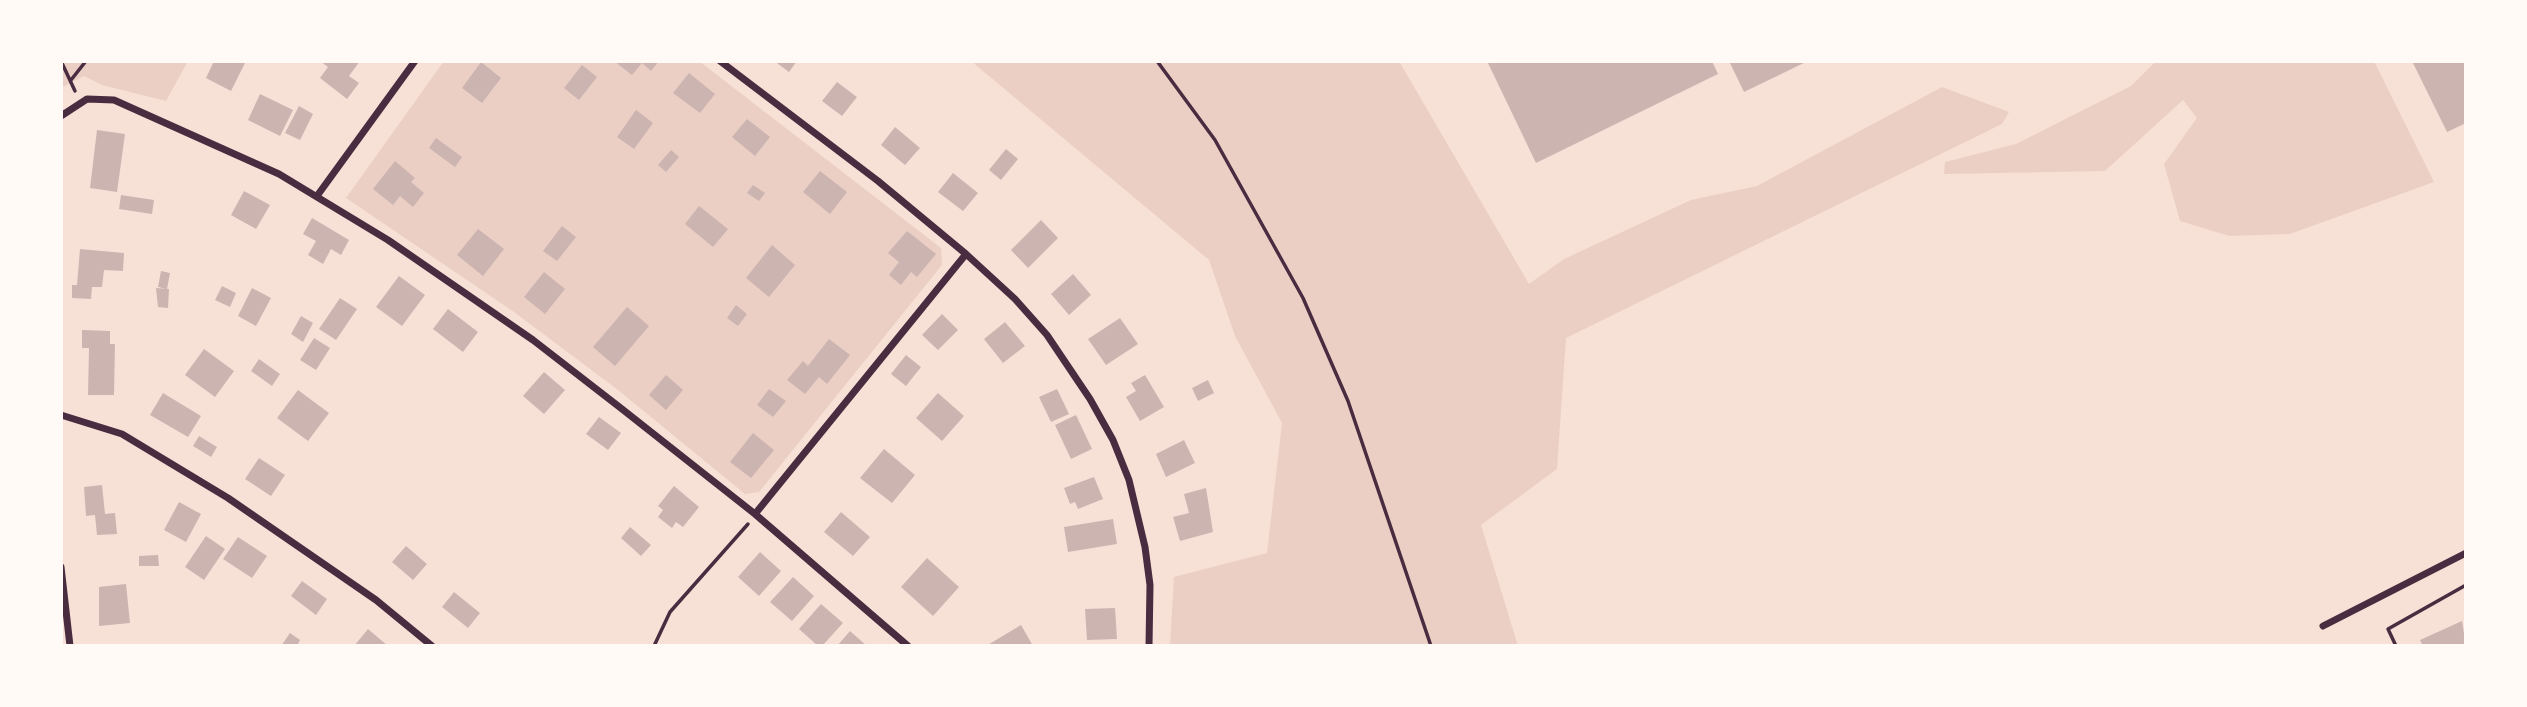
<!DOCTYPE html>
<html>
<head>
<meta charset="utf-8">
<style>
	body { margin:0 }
	#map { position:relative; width:2527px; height:707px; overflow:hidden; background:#f7e1d7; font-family:Arial,sans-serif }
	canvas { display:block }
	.frame { position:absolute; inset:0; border:63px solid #fffaf5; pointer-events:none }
</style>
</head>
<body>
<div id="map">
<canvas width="2527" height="707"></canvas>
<div class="frame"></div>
</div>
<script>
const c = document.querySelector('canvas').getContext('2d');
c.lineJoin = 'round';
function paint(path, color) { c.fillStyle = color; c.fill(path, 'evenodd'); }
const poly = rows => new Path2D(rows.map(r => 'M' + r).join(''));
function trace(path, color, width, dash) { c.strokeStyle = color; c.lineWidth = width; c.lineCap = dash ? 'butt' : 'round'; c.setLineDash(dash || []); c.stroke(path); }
paint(poly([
	[61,61,188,61,166,101,102,85,84,76,61,88],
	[444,61,699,61,941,248,942,265,759,492,745,494,618,390,514,312,346,198],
	[971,61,1399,61,1529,284,1564,259,1691,200,1757,186,1942,87,2009,112,2002,124,1566,338,1557,469,1481,525,1518,646,1170,646,1174,577,1267,553,1282,423,1235,336,1209,260],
	[2156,61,2374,61,2434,182,2290,234,2229,236,2180,221,2164,164,2197,118,2183,100,2105,171,1944,174,1945,162,2016,144,2131,86]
]), '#ebcfc5');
paint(poly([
	[214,61,246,61,231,91,206,78],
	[320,61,360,61,349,76,359,83,347,99,320,78,328,67],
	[614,61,659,61,651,71,642,63,632,75],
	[774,61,797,61,789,72],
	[1487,61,1712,61,1718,74,1536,163],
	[1729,61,1808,61,1744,92],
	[2412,61,2466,61,2466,123,2447,132],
	[481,62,501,78,482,103,462,88],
	[582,65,597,77,579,100,564,88],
	[689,73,715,94,700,113,673,93],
	[837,82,857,97,842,116,822,101],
	[260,94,293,110,280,136,248,120],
	[299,106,313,114,300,140,285,133],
	[636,110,653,123,634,149,617,137],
	[747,119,770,137,755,156,732,137],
	[895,127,920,148,905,165,881,145],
	[97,130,125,134,117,192,90,188],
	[436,138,462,157,455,167,429,148],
	[1006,149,1018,159,1001,180,989,170],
	[671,150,679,157,666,172,658,165],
	[395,161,415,178,411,182,424,193,413,207,400,196,393,205,373,189],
	[820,171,847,192,830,214,803,192],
	[953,173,978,193,963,211,938,192],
	[753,185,765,193,759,201,747,193],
	[244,191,270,205,256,229,231,215],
	[121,195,154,200,152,214,119,209],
	[699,206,728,229,713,247,685,224],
	[312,218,349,240,341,255,331,249,323,264,308,255,316,241,303,234],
	[1041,220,1058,238,1028,268,1011,250],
	[562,226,576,237,557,261,543,251],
	[478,229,504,249,483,276,457,255],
	[907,231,936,254,917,277,911,272,901,285,889,275,899,262,888,253],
	[772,245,795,265,769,297,746,278],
	[80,249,124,253,123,271,104,270,102,287,92,287,91,299,72,298,72,285,77,285],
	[161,271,170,273,167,289,158,287],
	[544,272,565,289,545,314,524,297],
	[1073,274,1091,295,1069,315,1051,294],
	[399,276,425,295,402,326,376,307],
	[222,286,236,293,230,307,215,300],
	[156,288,169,289,168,308,158,307],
	[252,288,271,298,256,326,238,316],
	[340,298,357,309,336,340,319,329],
	[736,305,747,314,738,326,727,318],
	[627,307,649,326,615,366,593,347],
	[448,309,478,332,463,352,433,329],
	[942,314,958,330,938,350,922,335],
	[301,316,313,323,303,342,291,334],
	[1120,318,1138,344,1106,365,1088,339],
	[1005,322,1025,346,1003,363,984,339],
	[82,330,110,331,110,344,115,344,114,395,88,395,89,348,82,348],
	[314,338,330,348,316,370,300,360],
	[829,339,850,355,827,384,819,377,805,394,787,380,803,361,808,366],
	[204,349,234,371,215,397,185,375],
	[906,355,921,367,906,386,891,374],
	[259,359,280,374,272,386,251,371],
	[544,372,565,390,544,414,523,396],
	[666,375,683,390,666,410,649,395],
	[1145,375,1164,407,1140,421,1126,397,1136,391,1131,383],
	[1208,380,1214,393,1198,401,1192,388],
	[769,389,786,401,773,417,757,405],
	[1057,389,1069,414,1051,422,1039,397],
	[298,390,329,413,308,441,277,418],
	[163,393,201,416,188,437,150,415],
	[938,393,964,416,942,441,916,418],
	[1076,415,1092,449,1071,459,1055,425],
	[599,417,621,433,608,450,586,434],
	[753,433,774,450,751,478,730,462],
	[199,436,217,447,211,457,193,446],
	[1184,440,1195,463,1166,477,1156,454],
	[884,449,915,475,892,503,860,478],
	[259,458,285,475,271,496,245,479],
	[1094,477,1103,499,1078,509,1075,502,1070,504,1064,488],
	[102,485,105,514,115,513,117,534,97,535,95,515,86,516,84,487],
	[674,486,699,507,683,527,676,522,672,528,658,517,663,510,658,506],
	[1206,488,1213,532,1180,541,1173,517,1189,513,1184,494],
	[179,502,201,514,186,542,164,530],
	[841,512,870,537,853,556,824,532],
	[1113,519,1117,544,1068,552,1064,527],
	[630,527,651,545,641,556,621,538],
	[206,536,225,549,204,580,185,567],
	[238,537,267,556,252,578,223,559],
	[406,546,427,564,413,580,392,562],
	[760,552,781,571,759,596,738,577],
	[158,555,159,566,139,566,139,556],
	[927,558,959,587,933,616,901,587],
	[793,577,814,596,792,621,770,602],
	[302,581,327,599,316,615,291,596],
	[126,584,130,623,99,626,99,587],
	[454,592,480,613,468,628,442,607],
	[821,604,843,623,822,646,818,646,799,629],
	[1115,608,1117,639,1087,640,1085,609],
	[2462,621,2466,646,2423,646,2420,640],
	[1021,625,1033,646,986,646],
	[368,629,388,646,354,646],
	[850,631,867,646,837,646],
	[290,633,300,640,297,646,281,646]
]), '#ccb4b1');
trace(poly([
	[61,61,75,91],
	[1157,61,1215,140,1303,298,1348,401,1431,646],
	[71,80,86,61],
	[654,646,670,612,748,524],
	[2396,646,2388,629,2466,585]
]), '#4a2c40', 3.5);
trace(poly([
	[720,61,878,181,966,254,1015,299,1047,335,1090,399,1113,440,1129,480,1145,547,1150,585,1149,646],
	[61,116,87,99,114,100,279,174,388,240,533,340,622,409,755,514,908,646],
	[317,196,415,61],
	[61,415,122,434,228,498,376,600,432,646],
	[755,514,966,254],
	[61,567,70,646],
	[2323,626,2466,553]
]), '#4a2c40', 7);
</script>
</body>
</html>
